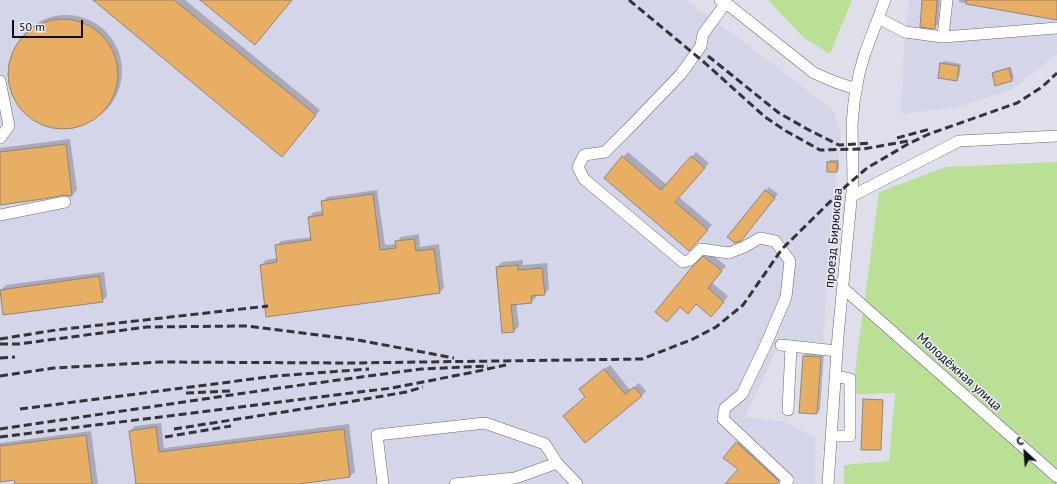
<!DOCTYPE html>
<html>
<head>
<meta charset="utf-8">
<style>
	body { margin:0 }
	#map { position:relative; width:1057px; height:484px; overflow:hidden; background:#dedfeb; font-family:"PT Sans",sans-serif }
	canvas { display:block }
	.north { position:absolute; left:1005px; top:432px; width:40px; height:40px; -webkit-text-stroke:3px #ebecf8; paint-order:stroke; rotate:334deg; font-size:11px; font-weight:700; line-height:16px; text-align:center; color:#0f1014 }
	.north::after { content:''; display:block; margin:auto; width:14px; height:18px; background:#0f1014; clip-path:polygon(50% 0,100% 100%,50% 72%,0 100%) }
	.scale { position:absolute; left:12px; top:20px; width:71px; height:18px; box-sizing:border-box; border:2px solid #0f1014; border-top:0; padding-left:5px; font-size:12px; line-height:14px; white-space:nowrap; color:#0f1014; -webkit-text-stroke:3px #ebecf8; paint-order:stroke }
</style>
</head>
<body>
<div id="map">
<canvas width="1057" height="484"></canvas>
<div class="north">С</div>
<div class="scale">50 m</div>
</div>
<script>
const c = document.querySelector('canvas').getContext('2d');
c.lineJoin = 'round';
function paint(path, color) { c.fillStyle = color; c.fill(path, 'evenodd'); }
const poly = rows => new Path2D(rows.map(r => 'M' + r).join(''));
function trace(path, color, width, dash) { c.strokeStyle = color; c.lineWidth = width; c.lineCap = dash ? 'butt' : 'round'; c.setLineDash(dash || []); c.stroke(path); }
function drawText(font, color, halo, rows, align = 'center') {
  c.font = font + ' "PT Sans",sans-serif'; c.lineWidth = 3; c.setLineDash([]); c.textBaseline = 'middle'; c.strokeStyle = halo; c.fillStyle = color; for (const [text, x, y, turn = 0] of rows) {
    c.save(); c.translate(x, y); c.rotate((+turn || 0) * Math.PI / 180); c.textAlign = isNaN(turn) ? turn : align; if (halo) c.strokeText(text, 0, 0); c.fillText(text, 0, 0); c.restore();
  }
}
paint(poly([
	[0,0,684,0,713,19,833,110,841,134,832,216,823,342,781,340,745,417,784,422,815,437,815,484,0,484],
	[910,0,1057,0,1057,54,1011,90,958,107,901,114,905,32]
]), '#d4d5e8');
paint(poly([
	[768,0,852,0,830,54,804,38],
	[1057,162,1057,484,844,484,844,465,889,461,895,393,852,394,879,192,946,167]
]), '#b9e095');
paint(poly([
	[95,0,185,0,320,110,287,150],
	[923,0,940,0,938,24,934,28],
	[959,0,1057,0,1057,19,959,2],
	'10 71a56 56 0 1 1 112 0a56 56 0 1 1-112 0Z',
	[944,61,961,64,959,77,956,80,941,64],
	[1011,67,1014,78,1012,80,993,73,995,71],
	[70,139,77,190,72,195,64,194,0,204,0,148],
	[628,152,667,185,696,152,709,163,679,197,712,225,694,245,623,157],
	[830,160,839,160,839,169,837,171,828,162],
	[769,187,778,194,744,236,729,237],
	[377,190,385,245,397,244,396,242,401,237,419,234,420,247,439,244,444,288,440,292,261,265,266,260,278,258,276,246,281,241,311,237,309,217,314,212,323,211,322,202,327,197],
	[709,252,726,266,712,283,728,296,716,311,698,262],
	[523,260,523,265,547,263,549,289,544,294,536,294,536,297,531,302,516,303,519,326,514,331,497,267,502,262],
	[104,272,107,296,102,301,1,290,6,285],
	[807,352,824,353,820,410,817,413,804,356],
	[610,365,630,390,639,383,646,391,641,396,564,416,586,397,585,385],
	[864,399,883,399,881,449],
	[161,423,164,448,349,424,355,472,350,476,291,484,137,484,130,431,135,426],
	[91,431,98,484,16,484,15,479,0,481,0,443],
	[742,438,783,476,776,484,727,484,739,469,725,457]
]), '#0003');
const building = poly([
	[93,0,174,0,316,115,282,157,93,0],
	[200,0,292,0,255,45,200,0],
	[922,0,937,0,935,29,920,27,922,0],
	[966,0,1057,0,1057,20,966,4,966,0],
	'8 74a55 55 0 1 1 110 0a55 55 0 1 1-110 0Z',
	[940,63,959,66,957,81,938,78,940,63],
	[1009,68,1012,81,995,86,992,73,1009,68],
	[66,144,72,196,64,195,43,199,0,205,0,152,66,144],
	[622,156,661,190,691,156,705,168,675,202,708,230,689,251,604,178,622,156],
	[827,162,837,162,837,172,827,172,827,162],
	[765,190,775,198,741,241,735,243,727,237,765,190],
	[373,194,380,250,396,248,395,241,414,239,416,251,434,249,440,293,266,317,260,265,277,262,275,245,311,240,308,217,323,215,321,201,373,194],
	[703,256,722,271,708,288,724,302,711,317,696,304,688,314,680,307,667,322,655,312,692,267,703,256],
	[518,265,518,270,542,268,545,295,531,296,532,303,511,305,514,332,502,333,496,267,518,265],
	[99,276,103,302,3,315,0,290,99,276],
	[803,356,821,357,817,414,799,413,803,356],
	[604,369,625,394,634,387,642,396,585,443,563,416,585,397,579,389,604,369],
	[863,399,883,400,881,450,861,450,863,399],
	[156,427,159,452,344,429,350,477,299,484,136,484,129,431,156,427],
	[86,435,92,484,15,484,14,480,0,482,0,446,86,435],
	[736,442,779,481,777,484,725,484,738,469,723,458,736,442]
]);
paint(building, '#e7ae64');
trace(building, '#8e867d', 1);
const minor = poly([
	[720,0,726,3,814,73,835,82,856,89],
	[726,3,703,34,701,46,681,74,634,123,605,152,584,155,578,167,584,179,683,262,690,260,701,249,729,253,744,247,760,238,775,241,790,261,786,297,767,342,742,394,725,408,723,419,788,480,785,484],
	[878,18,905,32,943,37,947,0],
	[943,37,1057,28],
	[0,81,9,126,0,138],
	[852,196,959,141,1057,136],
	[0,215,65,202],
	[843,288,1057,477],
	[781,345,837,351],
	[788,410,791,346],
	[831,436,850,436,850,379,835,376],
	[383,484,377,435,485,423,545,444,557,463],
	[455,484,515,478,557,463,577,484],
	[828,484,838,336,853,180,852,125,854,102,859,74,865,53,885,0]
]);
trace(minor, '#676872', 12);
trace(minor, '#fff', 11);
trace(poly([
	[629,0,705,63,765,117,786,131,820,150,863,149,908,141],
	[708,56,779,113,807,129,839,145,870,143],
	[897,138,930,129],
	[0,339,56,330,268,306],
	[0,344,18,344,147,327,246,326,358,340,454,358],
	[0,358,15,357],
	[0,376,54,368,160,362,351,363,642,359,693,339,716,327,743,305,782,249,845,187,867,168,908,144,929,134,1017,103,1042,87,1057,73],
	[186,393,230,391],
	[20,409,276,376,369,369],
	[0,429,279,388,421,369,488,366],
	[174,429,354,401,406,392,423,387],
	[0,437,392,388,469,373,506,365],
	[165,437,231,426]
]), '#333439', 3, [8, 4]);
drawText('13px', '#0f1014', '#ebecf8', [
	["проезд Бирюкова",834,238,-85],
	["Молодёжная улица",959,372,42]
]);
</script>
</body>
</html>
